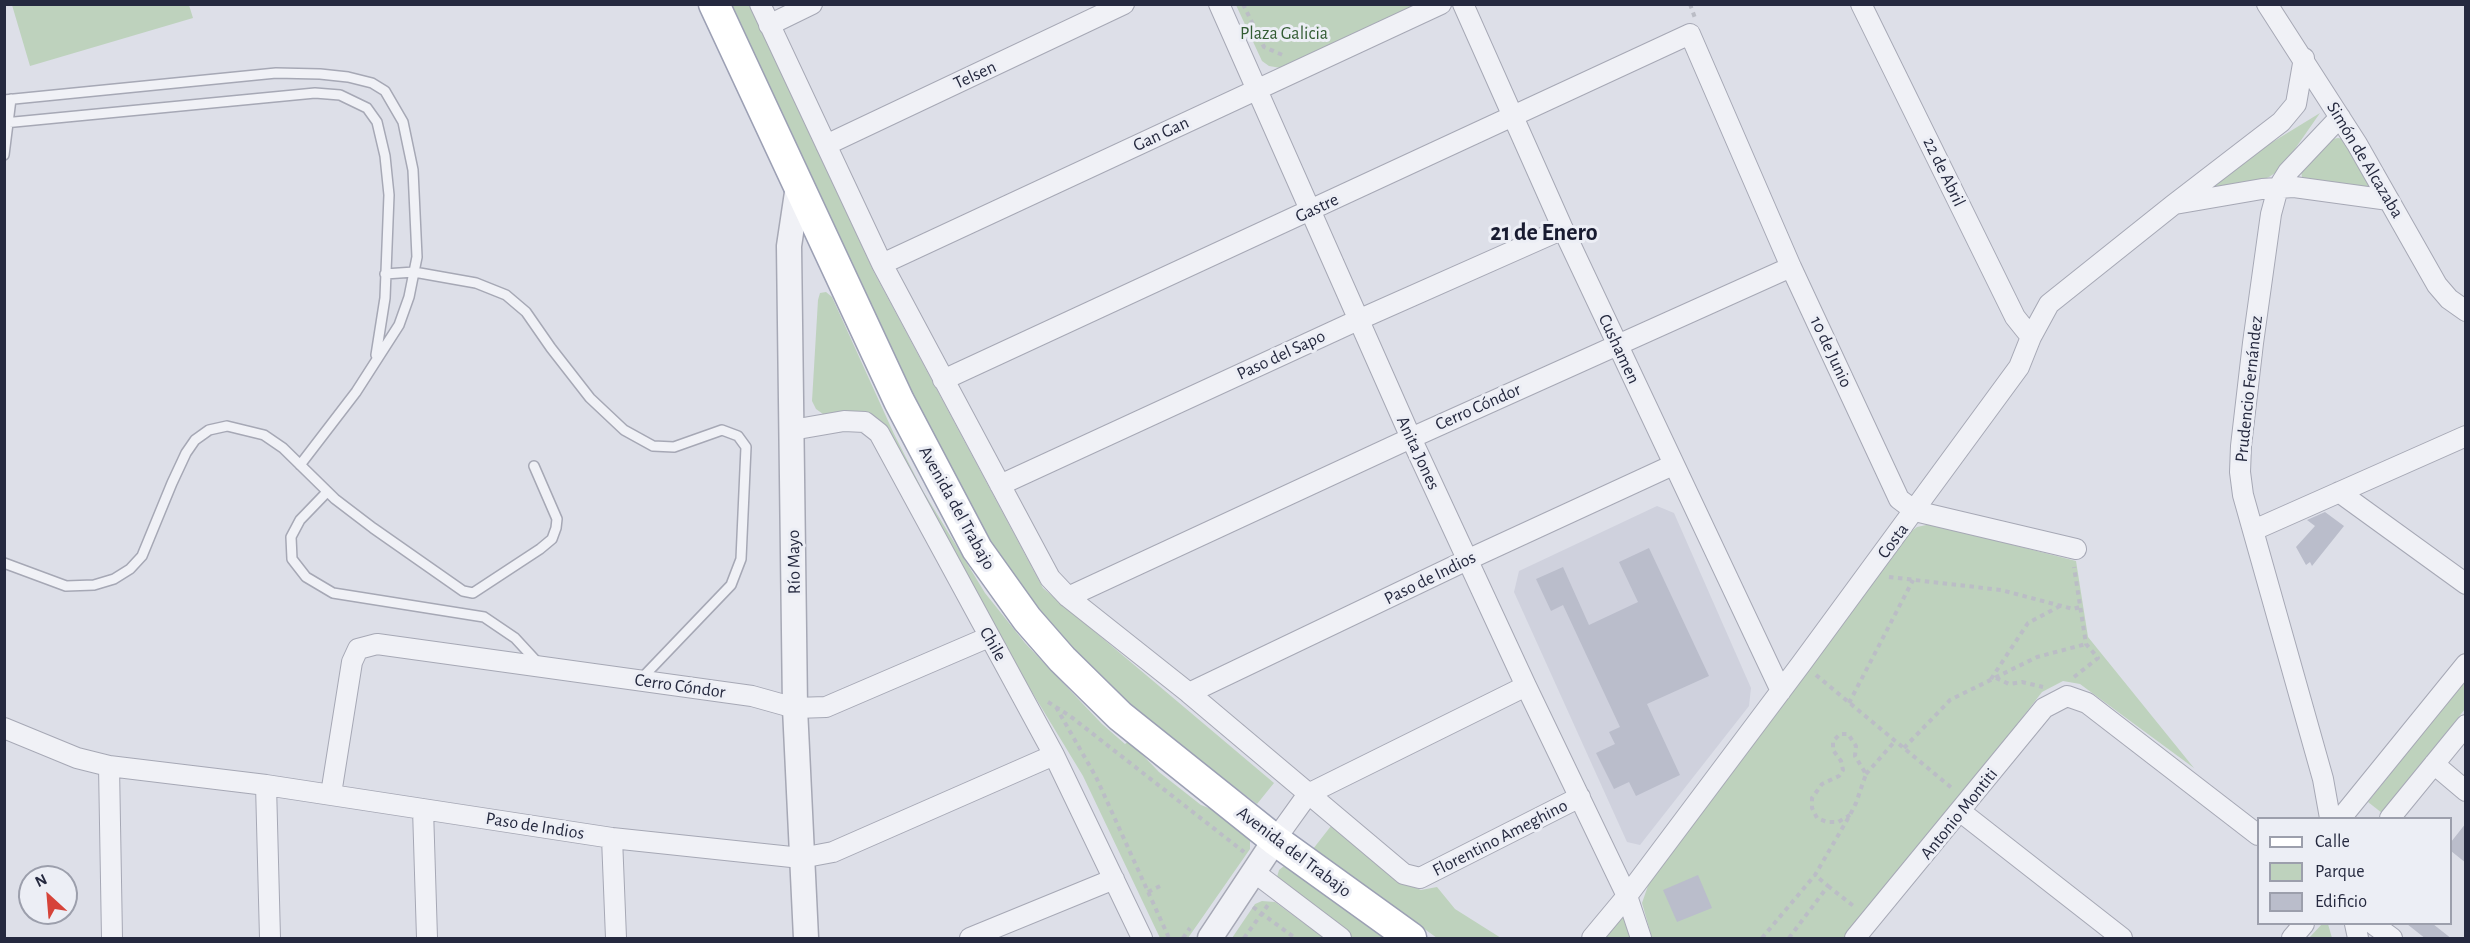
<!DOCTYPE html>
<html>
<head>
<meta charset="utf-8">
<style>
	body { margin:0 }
	#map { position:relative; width:2470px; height:943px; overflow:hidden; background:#dddfe8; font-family:"Alegreya Sans",sans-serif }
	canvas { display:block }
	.frame { position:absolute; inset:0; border:6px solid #25293f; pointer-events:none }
	.legend { position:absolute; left:2257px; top:817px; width:195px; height:108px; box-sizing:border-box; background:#eceef5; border:2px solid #9c9fac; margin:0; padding:8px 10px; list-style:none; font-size:18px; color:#25293f }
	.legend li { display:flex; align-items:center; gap:12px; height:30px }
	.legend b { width:30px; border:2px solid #9c9fac }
	.north { position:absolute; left:18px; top:865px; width:60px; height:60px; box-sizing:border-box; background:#eceef5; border:2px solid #9c9fac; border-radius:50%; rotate:334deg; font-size:16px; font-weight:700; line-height:24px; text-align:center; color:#25293f }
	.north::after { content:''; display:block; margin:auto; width:21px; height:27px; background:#d64339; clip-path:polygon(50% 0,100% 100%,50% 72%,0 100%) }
</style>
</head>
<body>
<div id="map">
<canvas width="2470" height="943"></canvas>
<div class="frame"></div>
<ul class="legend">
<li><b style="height:8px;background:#fff"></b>Calle</li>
<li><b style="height:16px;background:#bed2bd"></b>Parque</li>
<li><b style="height:16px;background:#babdcb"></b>Edificio</li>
</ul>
<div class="north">N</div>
</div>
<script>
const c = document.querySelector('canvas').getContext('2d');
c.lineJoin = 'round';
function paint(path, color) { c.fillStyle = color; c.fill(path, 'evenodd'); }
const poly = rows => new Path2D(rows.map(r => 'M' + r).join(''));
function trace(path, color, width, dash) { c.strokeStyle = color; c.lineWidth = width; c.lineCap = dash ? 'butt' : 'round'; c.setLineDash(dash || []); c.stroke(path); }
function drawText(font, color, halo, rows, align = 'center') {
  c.font = font + ' "Alegreya Sans",sans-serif'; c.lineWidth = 6; c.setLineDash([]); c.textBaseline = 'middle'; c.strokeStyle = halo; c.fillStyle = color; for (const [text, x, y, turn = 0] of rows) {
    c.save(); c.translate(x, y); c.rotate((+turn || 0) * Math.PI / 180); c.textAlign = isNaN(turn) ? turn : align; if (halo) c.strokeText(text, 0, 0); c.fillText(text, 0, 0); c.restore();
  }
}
paint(poly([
	[1657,506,1674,513,1751,688,1749,706,1640,845,1627,842,1514,592,1519,571]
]), '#cfd1dd');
paint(poly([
	[12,5,189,5,193,18,30,66],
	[725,5,749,5,875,274,1043,588,1274,783,1257,804,1136,713,1061,640,1015,580,973,516,937,451],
	[1236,5,1415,5,1281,68,1269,66,1262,61],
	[2320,113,2281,169,2269,177,2240,189,2207,196,2210,188,2253,154],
	[2338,138,2350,140,2373,189,2303,183,2301,171,2328,140],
	[826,292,832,297,894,434,923,491,985,593,1025,643,1102,724,1125,744,1129,741,1159,772,1201,805,1219,812,1245,832,1250,841,1250,849,1188,938,1160,938,1083,776,1015,664,884,431,823,414,816,409,812,401,818,300,820,293],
	[1931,524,2076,561,2088,637,2194,768,2080,684,2063,681,2042,692,1946,817,1846,938,1652,938,1642,903,1650,880,1906,535,1917,527],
	[2465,680,2465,709,2382,813,2368,802],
	[1331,826,1393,878,1421,890,1437,887,1455,909,1501,938,1437,938,1313,849],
	[1284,866,1291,868,1387,938,1352,938,1280,884,1277,877,1279,870],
	[1262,901,1275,902,1324,938,1232,938,1255,904],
	[1623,915,1630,938,1605,938],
	[2322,924,2328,924,2332,938,2309,938]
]), '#bed2bd');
paint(poly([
	[2325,512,2344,526,2312,566,2310,562,2306,565,2296,547,2315,526,2307,520],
	[1649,548,1709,676,1647,704,1680,775,1636,796,1629,782,1614,789,1596,753,1615,744,1609,732,1620,727,1563,605,1551,611,1536,579,1563,567,1589,625,1638,602,1619,562],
	[2466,823,2466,863,2451,851,2451,842],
	[1698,875,1712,908,1677,922,1663,890],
	[2407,924,2433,924,2452,939,2426,939]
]), '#babdcb');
const service = poly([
	[4,100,276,73,320,74,348,77,372,83,385,91,403,122,413,170,417,257,409,297,399,325,356,392,300,465],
	[4,123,315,93,340,95,367,108,377,122,385,156,389,195,385,298,376,355],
	[4,155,11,99],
	[385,274,414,272,476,283,506,295,526,312,551,348,590,398,624,430,653,446,674,447,722,430,738,436,746,447,741,559,731,585,641,679],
	[327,492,300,520,291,537,292,559,306,577,333,593,484,617,515,638,539,664],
	[4,563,66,586,94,585,114,579,130,569,142,556,172,483,186,453,195,440,209,430,227,426,264,435,283,448,335,499,373,528,463,591,473,593,540,549,552,539,556,528,557,519,534,466]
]);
const minor = poly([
	[760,4,882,264,1050,578,1068,597,1189,693,1404,874,1420,878,1580,797],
	[1219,4,1411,438,1526,686,1627,896,1641,938],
	[1463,4,1563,229,1781,691],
	[1861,4,2015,317,2031,337],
	[2267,4,2357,144,2437,285,2449,299,2466,311],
	[769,25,812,4],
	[826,145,1124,4],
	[2175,204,2262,189,2294,187,2389,200],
	[882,264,1441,4],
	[943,380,1690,34,1791,267,1899,499,1915,511,2076,549],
	[792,430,844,421,865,422,879,433,1054,755,1142,938],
	[1000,485,1358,320,1563,229],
	[2339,492,2466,584],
	[2254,530,2466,436],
	[1068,597,1411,438,1791,267],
	[1189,693,1467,560,1673,465],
	[4,728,77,758,109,766,266,785,612,838,801,858,833,852,1054,755],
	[2434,764,2466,791],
	[109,766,112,938],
	[266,785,270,938],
	[331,794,352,662,358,649,377,644,752,696,795,708,826,707,989,637],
	[423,809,427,938],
	[1961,812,2122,938],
	[2330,818,2323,779,2243,495,2240,472,2241,446,2253,343,2271,214,2278,188,2288,172,2340,117],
	[2341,818,2466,664],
	[2390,818,2466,725],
	[612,838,616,938],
	[1275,840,1308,794,1526,686],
	[1254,872,1341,938],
	[2355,924,2358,938],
	[2373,924,2392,938],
	[970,938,1114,879],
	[1592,938,1627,896,1801,664,2019,367,2031,337,2049,304,2173,205,2281,122,2296,104,2304,58],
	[1855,938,2044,708,2067,696,2087,703,2258,835],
	[2292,938,2304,924]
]);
const tertiary = poly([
	[798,186,789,246,795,708,806,938],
	[1210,938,1275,840]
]);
const primary = poly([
	[714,4,899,401,977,549,1027,619,1062,659,1120,716,1275,840,1411,938]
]);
trace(service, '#a6a8b5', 12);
trace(minor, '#a6a8b5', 22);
trace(tertiary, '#a6a8b5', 27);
trace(primary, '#9ca0b4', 33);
trace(poly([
	[1243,4,1264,47,1285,56],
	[1690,4,1695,18],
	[1889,577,2001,590,2073,609,2080,607],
	[1816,675,1953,789],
	[2074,677,2098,658,2086,644,2074,567],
	[1996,678,2009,684,2022,682,2043,687],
	[1991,679,2028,623,2060,606],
	[1048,702,1070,716,1244,852],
	[1849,703,1913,580],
	[1056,707,1096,777,1169,938],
	[1904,748,1950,700,2037,657,2086,644],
	[1866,774,1895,741],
	[1828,886,1856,908],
	[1148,892,1160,886],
	[1253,907,1295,938],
	[1183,938,1190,928],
	[1244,938,1268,905],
	[1762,938,1815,875,1850,815,1856,803,1866,774,1855,756,1856,746,1848,734,1840,734,1833,741,1833,750,1841,761,1843,770,1839,776,1822,784,1812,798,1812,808,1817,818,1827,822,1838,822,1850,815],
	[1789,938,1828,886,1815,875]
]), '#bbbdc6', 4, [4.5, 4.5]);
trace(service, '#f0f1f6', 9);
trace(minor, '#f0f1f6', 20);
trace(tertiary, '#f0f1f6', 24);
trace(primary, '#fff', 30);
drawText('18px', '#325c33', '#eceef5', [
	["Plaza Galicia",1284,34]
]);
drawText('18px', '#25293f', '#eceef5', [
	["Telsen",975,75,-25],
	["Gan Gan",1161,134,-25],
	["Simón de Alcazaba",2365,160,59],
	["22 de Abril",1944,172,64],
	["Gastre",1317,208,-25],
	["Cushamen",1619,349,65],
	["10 de Junio",1831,352,65],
	["Paso del Sapo",1281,355,-25],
	["Prudencio Fernández",2249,389,-84],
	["Cerro Cóndor",1478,407,-24],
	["Anita Jones",1418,453,65],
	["Avenida del Trabajo",957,508,61],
	["Costa",1893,541,-53],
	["Río Mayo",794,562,-91],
	["Paso de Indios",1430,578,-26],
	["Chile",993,644,60],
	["Cerro Cóndor",680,686,8],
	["Antonio Montiti",1959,814,-51],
	["Paso de Indios",535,826,9],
	["Florentino Ameghino",1500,838,-27],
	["Avenida del Trabajo",1294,852,37]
]);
drawText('bold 24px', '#181b30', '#eceef5', [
	["21 de Enero",1544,233]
]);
</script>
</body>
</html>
